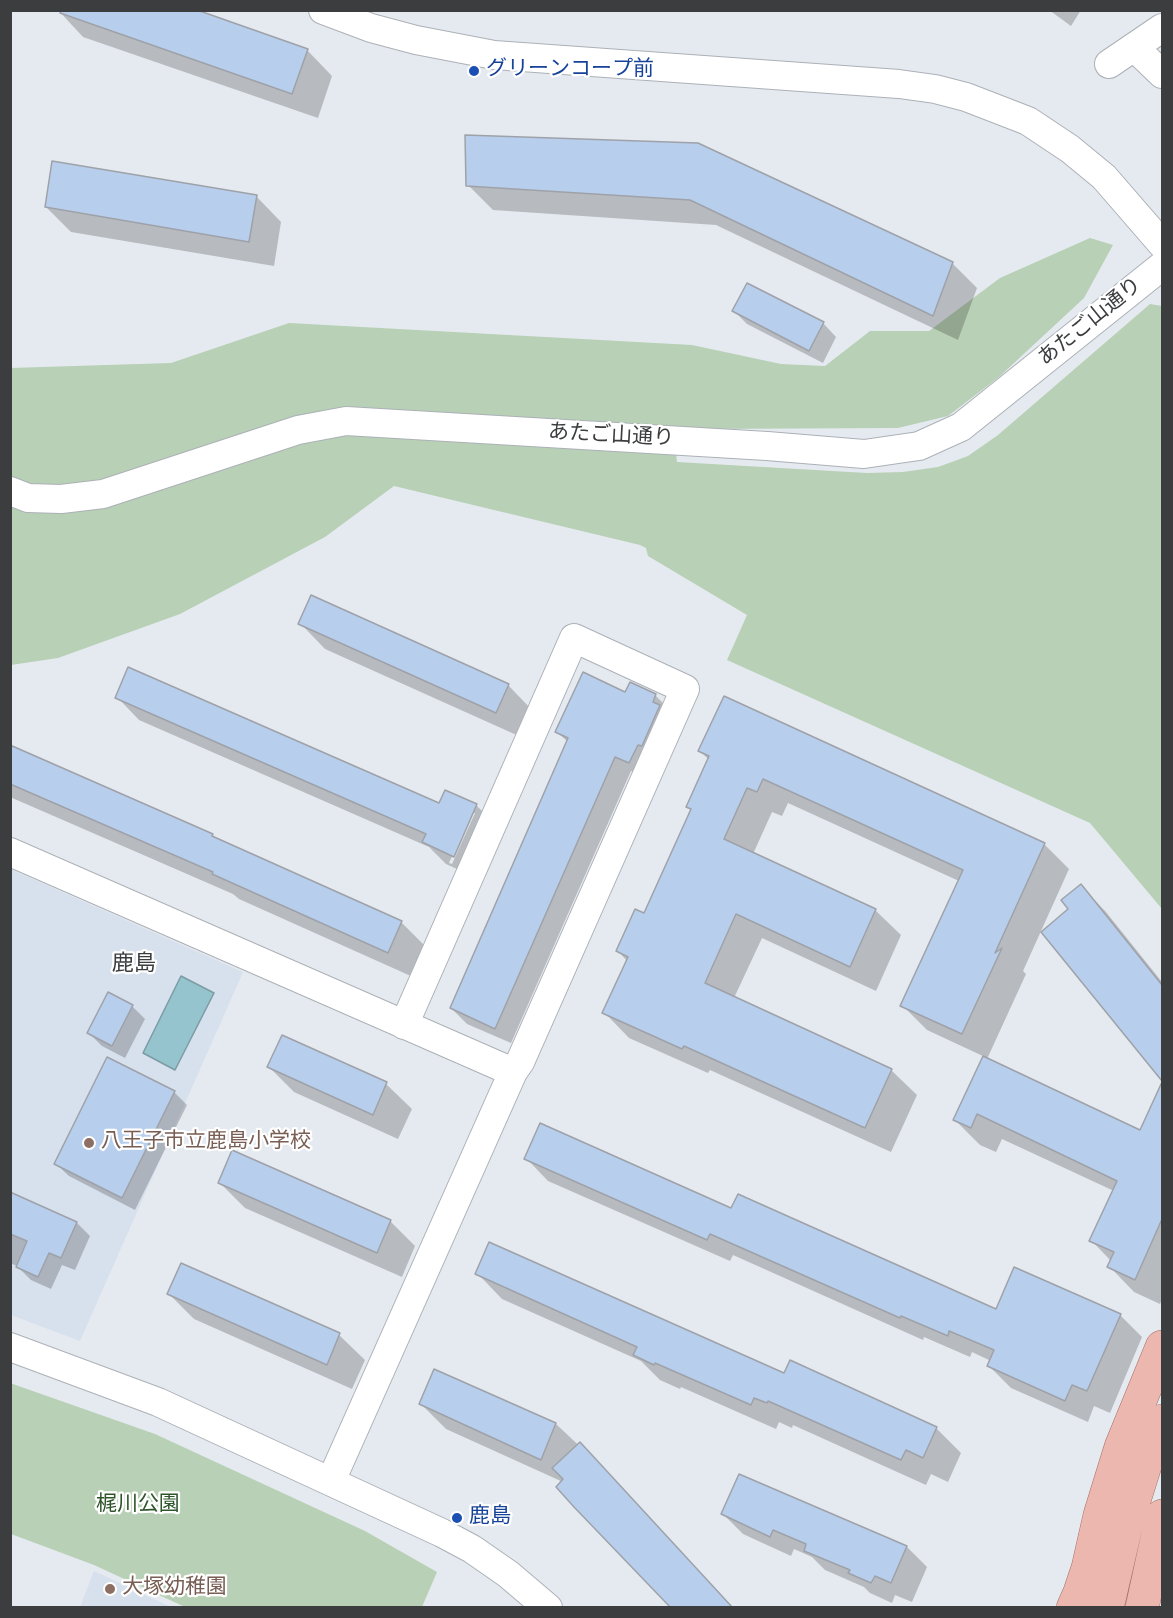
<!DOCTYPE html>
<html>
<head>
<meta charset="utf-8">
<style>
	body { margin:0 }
	#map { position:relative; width:1173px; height:1618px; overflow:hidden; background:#e5eaf0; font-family:Overpass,sans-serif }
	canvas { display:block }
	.frame { position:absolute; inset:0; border:12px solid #3b3d3f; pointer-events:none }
</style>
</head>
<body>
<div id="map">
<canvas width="1173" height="1618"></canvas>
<div class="frame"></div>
</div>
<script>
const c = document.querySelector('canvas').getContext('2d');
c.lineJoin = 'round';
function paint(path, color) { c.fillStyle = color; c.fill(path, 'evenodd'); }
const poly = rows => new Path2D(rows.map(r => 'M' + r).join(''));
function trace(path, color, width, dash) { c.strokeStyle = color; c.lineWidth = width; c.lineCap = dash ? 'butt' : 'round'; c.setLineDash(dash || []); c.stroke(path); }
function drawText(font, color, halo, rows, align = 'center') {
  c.font = font + ' Overpass,"Noto Sans JP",sans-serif'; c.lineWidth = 4.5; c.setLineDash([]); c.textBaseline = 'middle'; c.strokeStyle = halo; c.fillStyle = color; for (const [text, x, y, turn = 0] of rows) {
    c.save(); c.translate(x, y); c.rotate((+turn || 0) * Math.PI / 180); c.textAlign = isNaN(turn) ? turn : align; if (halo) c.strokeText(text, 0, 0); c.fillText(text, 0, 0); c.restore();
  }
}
paint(poly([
	[10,869,243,972,80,1341,11,1315],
	[94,1571,171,1607,80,1607]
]), '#d7e0ed');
paint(poly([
	[1090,238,1113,245,1084,298,999,377,948,416,898,428,696,429,676,454,677,462,867,473,903,472,938,467,968,456,998,435,1150,304,1162,306,1162,909,1090,823,727,660,747,615,648,556,646,548,640,545,394,486,325,537,180,614,58,658,11,665,10,368,171,363,289,323,692,345,781,364,825,366,870,331,929,331,1000,278],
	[10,1383,155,1434,365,1531,437,1572,422,1607,185,1607,94,1565,11,1534]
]), '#b8d0b5');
const water = poly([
	[181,976,214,993,175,1070,143,1053,181,976]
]);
paint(water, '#96c4ce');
trace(water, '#7b9ca3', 1.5);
paint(poly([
	[58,10,192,10,307,50,332,76,318,118,83,37],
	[1049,10,1081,10,1071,26],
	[466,136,952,263,977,288,958,340,716,225,493,210,468,185],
	[256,196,281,222,274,266,71,232,46,207],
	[734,311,823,323,836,337,823,363,747,324],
	[300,623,508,685,533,711,521,737,325,649],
	[626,694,655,695,671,711,645,778,631,771,511,1043,467,1024,451,1008,568,742,557,732],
	[117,697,440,805,446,792,476,805,499,828,477,878,446,864,429,847,139,720],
	[472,813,475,813,452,864,449,863],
	[10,747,212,835,217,840,401,922,426,947,413,977,239,899,233,894,10,797],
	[700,751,1044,844,1069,869,1023,971,1026,974,987,1059,1141,1132,1162,1086,1162,1299,1160,1304,1134,1292,1109,1266,1111,1261,1091,1240,1114,1191,1002,1139,996,1152,980,1145,955,1120,985,1057,927,1030,902,1005,959,881,788,803,782,816,772,812,753,854,875,910,901,935,876,991,762,938,734,998,891,1070,917,1095,891,1152,710,1070,708,1073,629,1038,604,1012,627,961,618,951,645,915,692,811,688,807,709,760],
	[1081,886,1106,912,1162,982,1162,1079,1043,932,1071,910],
	[132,1006,145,1019,125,1058,102,1046,89,1033],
	[282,1037,386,1084,412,1109,398,1139,294,1092,269,1067],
	[174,1092,187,1105,135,1210,69,1176,55,1163],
	[526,1158,732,1210,997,1311,1120,1315,1142,1337,1110,1413,1094,1406,1088,1422,1011,1388,989,1366,991,1361,972,1352,970,1357,924,1337,923,1340,733,1255,730,1261,548,1181],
	[220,1183,390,1221,415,1246,402,1277,245,1208],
	[10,1194,77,1223,90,1236,75,1270,62,1265,51,1289,31,1280,17,1266,10,1263],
	[182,1265,339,1335,365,1360,352,1389,194,1319,169,1294],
	[477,1273,785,1375,936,1428,961,1453,948,1482,931,1474,926,1485,793,1425,792,1428,779,1422,776,1429,681,1387,680,1389,660,1380,641,1361,502,1299],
	[434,1371,556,1424,605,1470,733,1608,673,1608,563,1482,446,1429,420,1403],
	[740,1476,907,1547,927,1567,912,1602,895,1595,892,1603,870,1593,864,1587,825,1570,812,1557,794,1549,791,1556,743,1534,723,1514]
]), '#0003');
const building = poly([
	[61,10,197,10,308,49,292,94,60,13,61,10],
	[465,135,698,143,953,262,933,316,690,200,466,186,465,135],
	[52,161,257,195,249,242,45,207,52,161],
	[747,283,824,322,809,351,732,311,747,283],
	[311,595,509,684,496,713,298,624,311,595],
	[128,667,439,803,445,790,477,804,454,857,422,842,426,834,115,698,128,667],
	[583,672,625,692,630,682,656,694,653,702,660,705,642,746,638,745,629,763,615,757,495,1029,450,1008,568,738,555,732,583,672],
	[724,696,1045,843,995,953,1002,948,962,1034,900,1006,963,870,763,779,757,792,747,788,724,839,876,909,850,967,736,914,705,983,892,1069,865,1128,684,1046,682,1049,602,1013,628,957,616,951,635,909,644,913,691,809,686,807,709,756,698,751,724,696],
	[10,745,213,834,212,836,402,921,388,953,212,874,213,872,10,784,10,745],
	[1081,884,1162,985,1162,1081,1041,932,1068,909,1061,900,1081,884],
	[108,992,133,1005,112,1046,87,1033,108,992],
	[282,1035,387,1082,373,1115,267,1067,282,1035],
	[983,1056,1140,1130,1162,1082,1162,1219,1135,1280,1107,1267,1114,1252,1089,1241,1117,1181,977,1114,971,1128,953,1120,983,1056],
	[107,1057,175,1091,122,1198,54,1164,107,1057],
	[540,1123,731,1208,738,1194,996,1309,1014,1267,1121,1314,1087,1391,1072,1385,1065,1401,987,1366,994,1350,949,1331,948,1336,901,1316,900,1318,710,1234,707,1240,524,1159,540,1123],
	[232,1150,391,1220,377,1253,218,1183,232,1150],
	[10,1192,77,1222,61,1258,49,1253,38,1277,16,1267,27,1241,10,1234,10,1192],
	[489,1242,784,1373,790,1360,937,1427,923,1458,906,1450,901,1460,768,1401,767,1403,754,1398,751,1405,655,1363,654,1365,633,1355,637,1347,475,1274,489,1242],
	[181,1263,340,1333,327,1365,167,1294,181,1263],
	[434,1369,556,1423,541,1460,419,1404,434,1369],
	[580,1442,733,1608,671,1608,574,1507,556,1487,563,1479,552,1468,580,1442],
	[739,1474,907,1546,891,1583,875,1576,871,1583,848,1573,850,1570,804,1551,806,1544,773,1530,770,1537,721,1514,739,1474]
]);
paint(building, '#b7ceed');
trace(building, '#9ea2a8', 1.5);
const minor = poly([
	[323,10,371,28,416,40,494,55,899,84,935,89,966,97,1028,121,1070,149,1104,177,1162,244],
	[1134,47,1162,74],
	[1109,64,1162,28],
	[10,491,28,498,61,499,103,494,298,430,346,421,767,446,864,454,919,446,961,427,1162,266],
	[10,852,513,1072,331,1481],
	[404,1025,574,638,685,689,520,1062,513,1072],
	[10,1347,158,1402,442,1533,472,1549,508,1574,548,1608]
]);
const major = poly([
	[1073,1608,1080,1592,1088,1568,1100,1515,1121,1447,1162,1347],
	[1107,1608,1126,1526,1147,1459,1162,1421],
	[1142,1608,1162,1516]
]);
trace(minor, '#acb1b7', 30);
trace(major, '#a66d64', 34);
trace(minor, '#fff', 28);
trace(major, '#ecb7ae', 33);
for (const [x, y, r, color] of [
	[474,71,6,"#1a4fb4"],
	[89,1143,6,"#8d6e63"],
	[457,1518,6,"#1a4fb4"],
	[110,1589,6,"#8d6e63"]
]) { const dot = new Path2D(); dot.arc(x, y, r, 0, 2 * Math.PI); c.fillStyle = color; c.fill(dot); trace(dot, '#fff', 2); }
drawText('21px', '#164399', '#fff', [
	["グリーンコープ前",486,71],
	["鹿島",469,1518]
], 'left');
drawText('21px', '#3b3d3f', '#fff', [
	["あたご山通り",1091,323,-39],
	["あたご山通り",611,437,3]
]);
drawText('21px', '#785e54', '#fff', [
	["八王子市立鹿島小学校",101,1143],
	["大塚幼稚園",122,1589]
], 'left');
drawText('21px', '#2f552b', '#fff', [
	["梶川公園",138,1506]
]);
drawText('22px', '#3b3d3f', '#fff', [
	["鹿島",134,966]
]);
</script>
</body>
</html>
